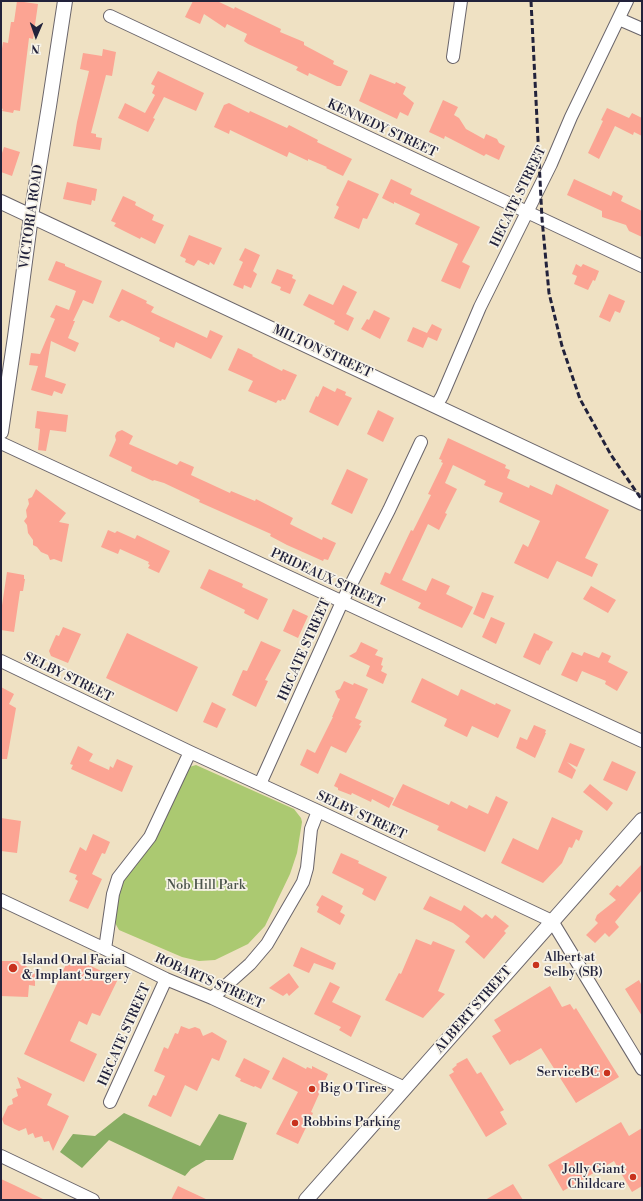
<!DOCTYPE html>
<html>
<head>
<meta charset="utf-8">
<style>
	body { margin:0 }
	#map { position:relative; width:643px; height:1201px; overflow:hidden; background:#efe1c3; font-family:"Libre Bodoni",serif }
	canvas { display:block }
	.frame { position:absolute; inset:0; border:2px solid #22223b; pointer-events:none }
	.north { position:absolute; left:16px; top:16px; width:40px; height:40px; -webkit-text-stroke:3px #f7f3e8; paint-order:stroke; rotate:182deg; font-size:11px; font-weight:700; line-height:16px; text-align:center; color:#22223b }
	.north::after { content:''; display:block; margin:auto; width:14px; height:18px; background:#22223b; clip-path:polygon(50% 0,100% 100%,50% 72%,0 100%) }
</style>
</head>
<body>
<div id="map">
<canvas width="643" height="1201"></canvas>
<div class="frame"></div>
<div class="north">N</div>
</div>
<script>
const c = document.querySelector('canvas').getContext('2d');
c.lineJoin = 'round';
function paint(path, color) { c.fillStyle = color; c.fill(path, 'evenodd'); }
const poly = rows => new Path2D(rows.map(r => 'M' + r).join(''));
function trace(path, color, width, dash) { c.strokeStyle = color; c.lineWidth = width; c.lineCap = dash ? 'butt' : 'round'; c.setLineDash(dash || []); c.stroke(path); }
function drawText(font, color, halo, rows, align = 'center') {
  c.font = font + ' "Libre Bodoni",serif'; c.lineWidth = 3.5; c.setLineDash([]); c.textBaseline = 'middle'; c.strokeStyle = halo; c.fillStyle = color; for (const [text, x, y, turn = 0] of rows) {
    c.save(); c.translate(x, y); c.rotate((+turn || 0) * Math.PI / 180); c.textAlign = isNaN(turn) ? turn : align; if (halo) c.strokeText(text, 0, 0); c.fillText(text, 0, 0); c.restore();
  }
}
paint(poly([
	[196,765,294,809,301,818,302,822,297,853,290,874,265,926,248,944,215,960,199,961,182,957,119,930,114,921,121,882,150,843,189,767]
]), '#abc971');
paint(poly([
	[124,1113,200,1146,219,1114,247,1123,233,1160,206,1160,191,1169,185,1176,109,1140,82,1168,60,1152,73,1134,95,1136]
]), '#88ad63');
paint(poly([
	[17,1,38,4,33,39,29,38,20,111,14,110,13,113,2,111,3,109,1,108,1,55,3,42,8,43,11,22,14,22],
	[193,1,217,1,234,9,235,7,281,29,280,32,304,42,304,45,334,61,333,64,348,71,341,86,337,86,309,73,308,76,296,70,298,67,248,44,244,41,247,34,227,24,225,28,204,14,200,24,185,17],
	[103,49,116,52,112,76,106,75,91,133,96,134,96,137,102,138,100,150,73,146,77,122,89,71,80,69,83,53,102,56],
	[158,71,204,93,196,111,164,97,153,118,155,119,148,132,118,118,125,103,145,113,155,95,152,93,155,86,151,84],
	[370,74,395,84,396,82,406,87,403,94,414,103,408,116,400,112,397,119,359,101],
	[443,100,458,107,454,115,459,118,466,129,484,139,486,134,497,139,499,143,505,146,499,160,486,154,484,156,445,136,444,139,429,132],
	[229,103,249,113,250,111,287,128,289,125,318,140,317,142,319,143,352,159,343,176,326,168,327,167,308,159,308,161,289,152,287,157,230,130,229,134,214,127,224,105],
	[607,108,629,118,632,113,642,118,642,136,634,132,633,135,615,126,599,159,588,153,603,121,601,120],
	[4,147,20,152,12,176,1,172,1,156],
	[391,179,412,189,410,194,480,227,462,262,470,266,460,289,441,281,458,244,415,224,420,214,394,202,394,204,382,198],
	[574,179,611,196,613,191,623,196,621,201,642,211,642,237,629,231,626,225,602,217,602,211,567,195],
	[348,180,379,194,367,219,363,218,359,229,334,218,339,207,336,205],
	[67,182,97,189,95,201,92,200,91,205,63,199],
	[123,196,136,202,135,205,154,215,152,220,164,225,155,244,141,237,140,239,114,226,116,223,111,221],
	[189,235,222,248,214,265,210,262,209,265,198,260,194,266,185,262,186,259,180,256],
	[245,248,260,255,253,271,257,274,251,288,244,285,243,289,233,285,243,262,239,260],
	[56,261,65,264,65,266,102,281,93,304,83,300,73,321,75,321,68,338,79,343,75,352,51,341,45,377,66,384,62,394,54,391,52,396,31,390,38,366,29,365,31,353,40,354,55,319,50,317,56,305,69,310,76,291,48,280],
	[576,264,581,267,583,264,599,271,595,281,593,280,588,290,574,284,577,276,572,274],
	[277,269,293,275,292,278,296,280,290,294,280,290,281,287,271,283],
	[343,285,357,292,346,314,354,318,348,331,334,324,335,321,303,305,309,294,333,305],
	[122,289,147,301,146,303,154,307,151,312,207,338,210,330,223,336,211,359,176,342,174,348,159,341,160,338,122,320,119,322,109,317],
	[609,294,625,301,620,313,615,311,610,322,599,317],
	[374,310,390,318,380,339,361,329,367,319,369,320],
	[432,324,442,329,437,341,428,337,423,348,407,341,413,327,427,333],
	[238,348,253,355,252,356,282,371,283,369,297,375,285,400,282,399,281,401,278,400,276,403,248,391,253,381,228,370],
	[323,386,335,392,337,388,346,392,345,395,352,398,338,426,309,412,316,396,318,397],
	[378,410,394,418,383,442,367,434],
	[37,411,68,415,66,432,50,430,46,451,38,450,40,429,35,428],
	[122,430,133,436,129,444,177,465,180,461,194,467,191,475,230,493,231,491,255,501,256,499,293,518,290,524,322,540,323,537,336,543,328,560,324,559,323,561,287,545,270,536,271,534,199,502,200,500,164,483,154,480,153,481,131,471,132,467,109,456,116,440,115,436,117,432],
	[448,438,506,465,505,468,510,470,507,478,529,488,530,485,552,495,556,484,609,510,585,558,598,564,592,577,557,561,548,579,514,563,523,544,528,547,540,521,499,502,503,493,484,485,486,481,453,465,445,483,457,489,445,513,447,514,439,530,428,524,402,580,426,591,432,578,450,586,446,594,473,607,462,628,418,608,421,603,380,584,385,572,390,574,411,530,413,531,431,495,428,494,443,463,441,462,442,460,439,459],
	[347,469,368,479,352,514,331,504],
	[36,489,66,513,59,522,69,524,62,562,54,559,50,560,48,555,41,552,37,547,33,545,33,540,28,533,27,525,24,521,27,517,26,510,29,504,28,499,32,497],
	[108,530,115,533,117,531,135,539,137,535,170,551,159,573,148,568,150,565,148,564,149,562,120,549,118,554,101,547],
	[209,569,243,584,242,587,268,599,258,620,244,613,245,610,200,588],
	[7,572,24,575,24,579,25,579,23,591,20,591,14,632,1,630,1,612],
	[591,586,616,600,608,613,583,599],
	[482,592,494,596,484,619,473,614],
	[293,609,308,616,298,638,283,631],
	[491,617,505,623,496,644,482,637],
	[63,627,81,634,68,663,51,656,49,651,56,635,59,636],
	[127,633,198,667,177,712,106,678],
	[534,633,553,642,548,651,547,650,540,665,523,657],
	[261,641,281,650,265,680,268,681,256,707,232,695,243,670,247,671],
	[361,642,378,650,375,655,383,658,381,665,383,666,381,671,387,674,383,684,366,676,370,666,349,656,356,652],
	[572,652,582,656,584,652,599,658,602,652,611,656,608,662,628,672,617,691,605,684,606,681,582,671,577,682,561,675],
	[422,678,458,696,461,689,495,705,496,703,511,710,498,738,472,726,467,737,444,726,447,719,411,702],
	[344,681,353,685,354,683,368,689,355,718,362,721,359,725,361,726,346,753,331,746,318,774,300,765,307,749,315,753,333,717,332,717,340,699,338,698,335,691,340,689],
	[1,687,14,694,9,704,16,708,7,759,1,759],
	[212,702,226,709,217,728,203,722],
	[534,725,546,730,545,733,546,733,535,758,516,748,520,737,527,740],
	[570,743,585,749,577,767,567,762,576,770,572,779,558,772],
	[78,746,93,754,89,761,109,770,110,766,113,768,117,759,133,766,122,792,71,769,73,765,70,764],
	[612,761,636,772,627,791,603,780],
	[340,773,394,798,389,808,372,799,371,802,352,793,351,795,338,790,338,788,334,786],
	[403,784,449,805,451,801,467,809,469,805,488,814,496,796,508,802,485,852,437,830,439,826,392,805],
	[590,784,613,803,607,811,583,792],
	[552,817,583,831,579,841,576,839,572,848,569,847,562,863,543,883,501,863,513,838,538,850],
	[1,818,21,821,17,853,1,851],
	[93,834,110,842,105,854,102,853,92,874,102,879,88,909,69,901,78,881,75,879,77,875,69,872,80,847,86,851],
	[341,853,359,861,358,863,387,877,375,901,362,894,364,889,332,873],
	[642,864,642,890,615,922,619,927,609,937,605,933,595,943,586,935,598,923,595,920,597,915,616,900,609,894,617,885,620,887],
	[322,895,343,906,340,912,345,915,340,925,317,912,319,907,316,905],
	[430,896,461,911,464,905,482,918,486,914,492,919,495,915,509,926,504,931,506,933,484,959,465,942,470,936,453,923,423,909],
	[416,939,431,945,433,941,455,950,438,991,445,994,423,1018,385,1000,399,973,401,974],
	[301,947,336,963,333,970,314,963,309,973,293,966],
	[70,956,118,979,100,1016,92,1013,87,1025,79,1021,70,1041,97,1054,84,1082,24,1054],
	[1,961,18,961,20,964,25,965,35,974,35,986,29,985,28,997,1,996],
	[289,973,299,987,289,996,287,993,283,996,269,988],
	[639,980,642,986,642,1016,625,989],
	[330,982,340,987,332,1002,361,1016,351,1037,339,1030,341,1027,314,1014],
	[550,986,562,1007,570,1004,574,1010,576,1008,619,1077,576,1103,541,1048,519,1061,518,1060,510,1065,492,1036,501,1031,494,1020],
	[181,1026,189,1029,195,1027,200,1029,203,1036,212,1032,227,1041,219,1061,212,1058,197,1091,185,1085,171,1117,148,1106,153,1095,156,1096,165,1076,154,1071,164,1047,168,1049,175,1033,178,1034],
	[283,1057,306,1069,307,1067,312,1069,312,1066,328,1074,311,1112,313,1113,298,1144,276,1134,298,1092,272,1079],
	[244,1058,270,1071,261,1089,255,1086,254,1087,240,1081,241,1079,235,1076],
	[467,1058,477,1074,481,1072,504,1110,500,1112,507,1124,486,1137,449,1075,454,1072,452,1069,457,1065,456,1064],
	[17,1077,52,1094,47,1105,69,1116,53,1151,49,1141,44,1142,42,1136,35,1138,33,1133,28,1135,26,1128,19,1131,4,1124,2,1119,8,1106,13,1104,12,1099,18,1096,16,1089,21,1088],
	[621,1122,629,1136,642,1128,642,1186,632,1192,614,1161,563,1191,548,1165],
	[1,1179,14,1185,45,1200,1,1200],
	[513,1184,523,1200,485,1200],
	[178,1186,208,1200,171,1200]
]), '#fca493');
const minor = poly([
	[110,16,642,266],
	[619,19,642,29],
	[453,57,461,1],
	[436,406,442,396,480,307,551,164,571,117,627,1],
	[1,443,642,741],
	[1,661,190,752,318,811,552,921,642,1069],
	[260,784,342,602,389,510,421,442],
	[1,900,105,949,166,979,212,998,405,1088],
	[105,949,113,894,118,878,150,837,190,752],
	[212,998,250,964,267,944,303,882,307,868,311,829,318,811],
	[110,1102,166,979],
	[1,1156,93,1200]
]);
const tertiary = poly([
	[1,202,642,503],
	[1,432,15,337,31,216,49,106,65,1],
	[306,1200,642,820]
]);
trace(minor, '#6a656b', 14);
trace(tertiary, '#6a656b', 16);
trace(minor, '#fff', 12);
trace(tertiary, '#fff', 14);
trace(poly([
	[531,1,542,219,549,293,562,346,580,399,611,455,642,500]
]), '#22223b', 3, [6, 3]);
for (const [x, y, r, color] of [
	[536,965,4,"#c8321e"],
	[13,968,5,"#c8321e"],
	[607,1073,4,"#c8321e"],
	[312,1089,4,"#c8321e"],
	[295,1123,4,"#c8321e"],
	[633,1177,4,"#c8321e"]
]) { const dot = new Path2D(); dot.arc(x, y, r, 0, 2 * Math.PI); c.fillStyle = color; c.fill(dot); trace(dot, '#f7f3e8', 1.5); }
drawText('13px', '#22223b', '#f7f3e8', [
	["KENNEDY STREET",382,129,25],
	["HECATE STREET",519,197,-64],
	["VICTORIA ROAD",32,217,-82],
	["MILTON STREET",322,352,25],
	["PRIDEAUX STREET",327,579,25],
	["HECATE STREET",305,650,-66],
	["SELBY STREET",68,678,26],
	["SELBY STREET",361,816,25],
	["ROBARTS STREET",209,982,24],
	["ALBERT STREET",474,1010,-49],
	["HECATE STREET",125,1035,-66]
]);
drawText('13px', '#4b544b', '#f7f3e8', [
	["Nob Hill Park",206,886]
]);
drawText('13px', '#22223b', '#f7f3e8', [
	["Albert at",544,958],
	["Selby (SB)",544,973],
	["Island Oral Facial",22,961],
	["& Implant Surgery",22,976],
	["ServiceBC",599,1073,"right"],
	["Big O Tires",320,1089],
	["Robbins Parking",303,1123],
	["Jolly Giant",625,1170,"right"],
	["Childcare",625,1185,"right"]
], 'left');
</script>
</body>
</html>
